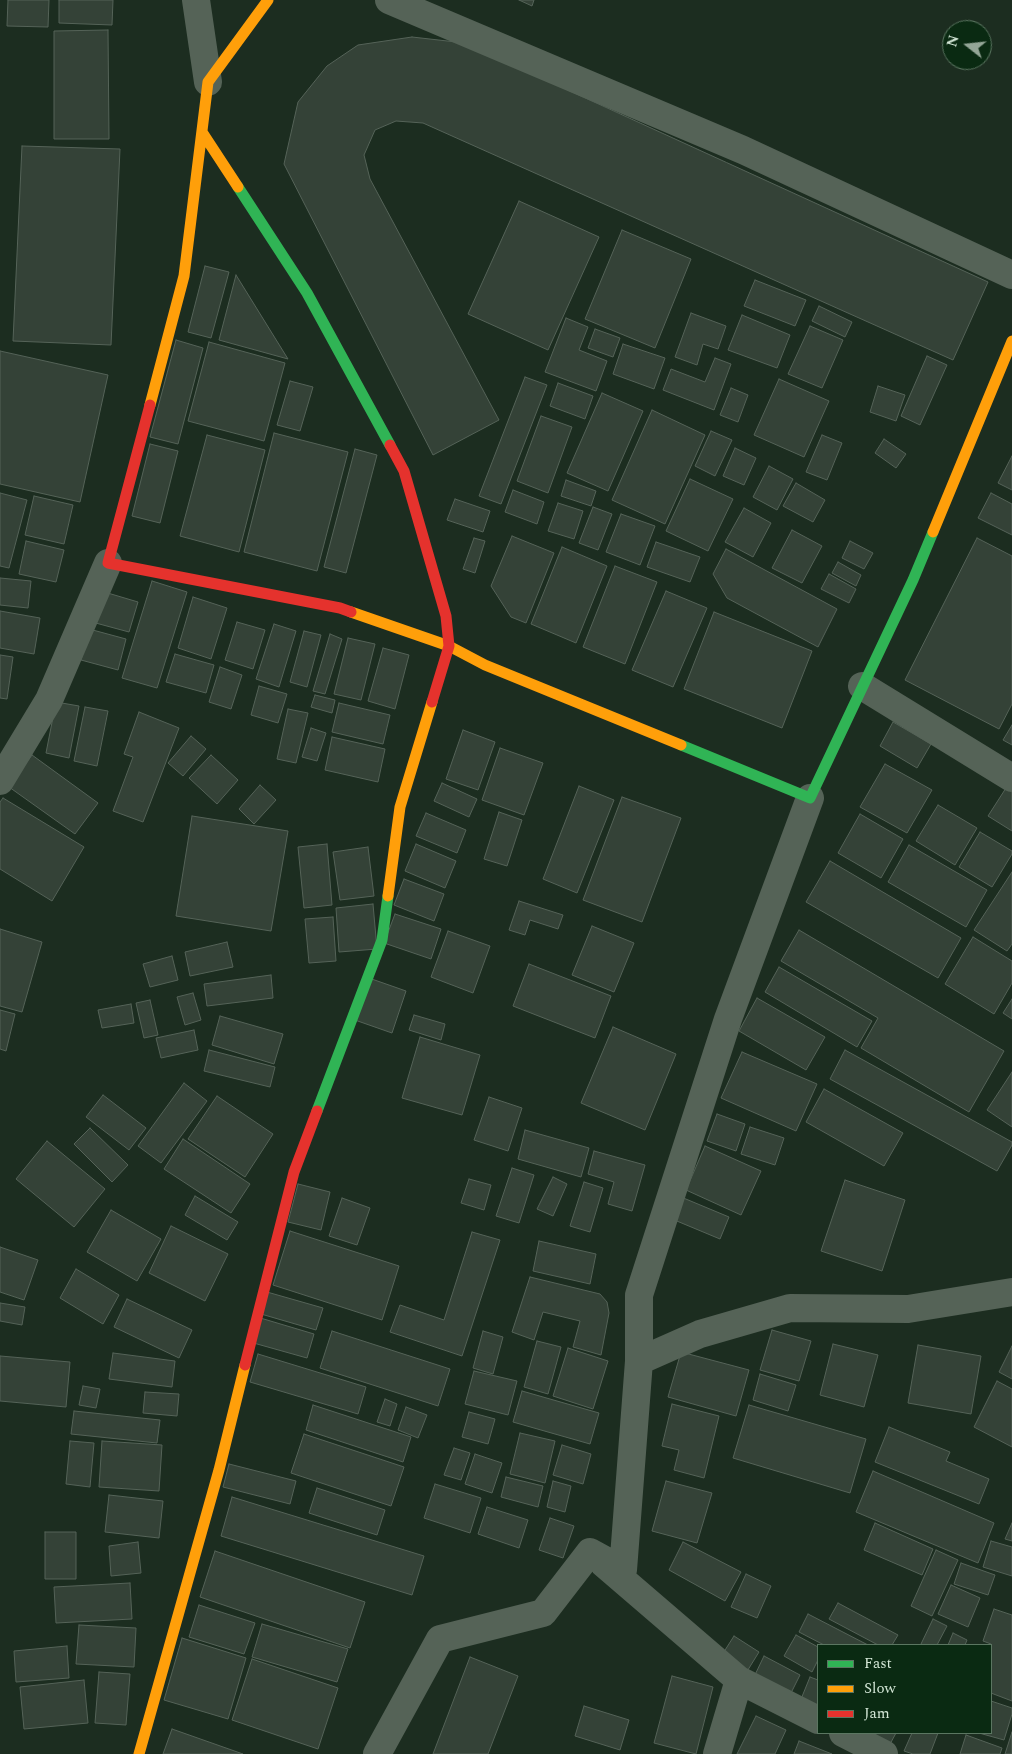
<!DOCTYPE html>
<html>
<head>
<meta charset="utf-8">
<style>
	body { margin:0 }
	#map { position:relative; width:1012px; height:1754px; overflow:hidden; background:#1c2d20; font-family:Spectral,serif }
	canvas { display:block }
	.legend { position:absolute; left:817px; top:1644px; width:175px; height:90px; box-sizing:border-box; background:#0a2a12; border:1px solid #5b7661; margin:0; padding:6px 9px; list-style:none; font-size:15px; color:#d4e7d7 }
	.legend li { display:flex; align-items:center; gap:10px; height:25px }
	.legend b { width:25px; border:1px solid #5b7661 }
	.north { position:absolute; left:942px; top:20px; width:50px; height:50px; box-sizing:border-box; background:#0a2a12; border:1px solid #5b7661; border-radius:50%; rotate:286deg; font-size:14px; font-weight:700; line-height:20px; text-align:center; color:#d4e7d7 }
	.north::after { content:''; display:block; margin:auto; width:18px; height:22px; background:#94a697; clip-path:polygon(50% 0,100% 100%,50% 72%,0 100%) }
</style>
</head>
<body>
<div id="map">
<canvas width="1012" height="1754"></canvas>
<ul class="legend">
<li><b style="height:6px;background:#30b455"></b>Fast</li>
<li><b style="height:6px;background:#ff9f0a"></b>Slow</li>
<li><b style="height:6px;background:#e5322d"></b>Jam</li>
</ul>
<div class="north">N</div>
</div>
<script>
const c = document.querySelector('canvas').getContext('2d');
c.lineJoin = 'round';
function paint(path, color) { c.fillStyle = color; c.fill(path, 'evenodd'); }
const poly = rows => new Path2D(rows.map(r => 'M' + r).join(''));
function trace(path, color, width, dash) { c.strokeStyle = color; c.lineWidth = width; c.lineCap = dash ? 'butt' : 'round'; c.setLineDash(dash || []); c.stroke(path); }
const building = poly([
	[8,0,49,0,48,27,7,26,8,0],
	[59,0,113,0,112,25,59,23,59,0],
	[519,0,534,0,532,6,519,0],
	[108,30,109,139,54,139,54,31,108,30],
	[412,37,465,43,988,282,953,360,423,123,396,121,375,130,364,155,370,179,499,420,433,455,284,164,298,102,327,66,358,45,412,37],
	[22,146,120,149,111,345,13,341,22,146],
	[519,201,599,237,548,350,468,314,519,201],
	[622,230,691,259,655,348,585,319,622,230],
	[205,266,229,272,211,338,188,332,205,266],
	[236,275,288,359,219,340,236,275],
	[755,280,806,300,795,326,744,306,755,280],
	[819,306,852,322,845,337,812,321,819,306],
	[691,313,726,326,718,349,703,344,697,365,675,357,691,313],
	[742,315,790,335,777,368,728,350,742,315],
	[566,318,588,327,579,350,607,361,596,391,545,372,566,318],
	[810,326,843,340,822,388,788,374,810,326],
	[595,329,620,338,613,357,588,348,595,329],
	[176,340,203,348,178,444,150,437,176,340],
	[209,342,285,363,264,441,188,421,209,342],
	[623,344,665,358,654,389,613,374,623,344],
	[0,351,108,375,80,502,0,484,0,351],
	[927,356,947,365,920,425,901,416,927,356],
	[715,358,731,364,714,410,663,390,671,369,705,382,715,358],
	[525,377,547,385,501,504,479,496,525,377],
	[779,379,829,401,804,457,754,435,779,379],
	[290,381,313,387,300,431,277,425,290,381],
	[558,383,593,396,585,419,550,406,558,383],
	[878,386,905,395,896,421,870,412,878,386],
	[731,388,748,395,738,422,720,415,731,388],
	[602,393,643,411,608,491,567,473,602,393],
	[652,410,705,435,665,524,612,500,652,410],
	[541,416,572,427,548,493,517,481,541,416],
	[711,431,732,440,715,476,695,466,711,431],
	[274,433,348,452,317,571,244,552,274,433],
	[207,435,265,450,239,552,180,536,207,435],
	[822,435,842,443,827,480,806,472,822,435],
	[884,439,906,454,896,468,875,453,884,439],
	[150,444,178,451,160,523,132,516,150,444],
	[735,448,756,458,744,485,723,476,735,448],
	[355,449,377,455,346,573,324,567,355,449],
	[1012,456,1012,490,998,483,1012,456],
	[769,466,793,479,777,510,753,497,769,466],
	[690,479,733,499,708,551,666,531,690,479],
	[566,480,596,491,591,506,561,496,566,480],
	[796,483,825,500,813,522,783,506,796,483],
	[513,490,544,502,537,524,505,512,513,490],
	[0,493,27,500,9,568,0,566,0,493],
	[991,493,1012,504,1012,535,978,518,991,493],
	[34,496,73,505,64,544,25,535,34,496],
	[455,499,490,511,483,532,447,520,455,499],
	[558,503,583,511,574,539,548,531,558,503],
	[593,507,612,514,598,550,579,543,593,507],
	[744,508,771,523,753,557,725,542,744,508],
	[621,514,655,526,640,565,606,552,621,514],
	[792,530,822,546,802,583,772,568,792,530],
	[512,536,554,553,526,623,511,617,491,586,512,536],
	[474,538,485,541,475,573,463,569,474,538],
	[977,538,1012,556,1012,704,999,729,905,680,977,538],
	[26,541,64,550,56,582,19,574,26,541],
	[850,541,873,553,864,569,842,558,850,541],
	[656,542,700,557,690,582,647,567,656,542],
	[562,547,607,566,576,643,531,624,562,547],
	[726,549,837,609,818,647,727,598,713,574,726,549],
	[838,562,861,575,856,586,832,573,838,562],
	[615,566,657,582,625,664,583,647,615,566],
	[829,574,856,589,849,603,821,589,829,574],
	[0,578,31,581,28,608,0,605,0,578],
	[152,581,187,592,157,688,122,678,152,581],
	[101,591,138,602,129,632,92,622,101,591],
	[666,591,707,608,673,687,632,670,666,591],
	[193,597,227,608,211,659,178,648,193,597],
	[0,611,40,618,34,654,0,648,0,611],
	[714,612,812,651,782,728,684,689,714,612],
	[237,622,265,630,253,669,225,660,237,622],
	[274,624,296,631,279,687,256,679,274,624],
	[89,629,126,639,118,670,81,660,89,629],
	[304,631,321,635,307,687,290,682,304,631],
	[330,634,342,639,325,694,313,691,330,634],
	[348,638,375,644,361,700,334,694,348,638],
	[383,648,409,655,395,709,368,701,383,648],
	[175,654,214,665,206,693,166,682,175,654],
	[0,655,13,657,7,699,0,698,0,655],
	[220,667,242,675,231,709,209,702,220,667],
	[259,686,287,694,278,723,251,715,259,686],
	[315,695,335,700,332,713,311,707,315,695],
	[56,702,79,706,69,758,46,753,56,702],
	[339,703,390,715,383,744,332,732,339,703],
	[85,707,108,711,97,766,74,761,85,707],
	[288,709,308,713,296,763,277,759,288,709],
	[139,712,179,728,143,822,113,811,133,757,124,754,139,712],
	[893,722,931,744,917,768,880,746,893,722],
	[1012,725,1012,745,1003,740,1012,725],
	[311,728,326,733,317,761,302,757,311,728],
	[463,730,495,742,478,790,446,779,463,730],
	[191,736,206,749,183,776,168,763,191,736],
	[332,737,385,749,378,782,325,770,332,737],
	[500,748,543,763,524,815,482,800,500,748],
	[32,755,98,803,75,834,9,787,32,755],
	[211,755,238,780,217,804,189,778,211,755],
	[885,764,932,790,907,833,860,807,885,764],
	[442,783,477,799,469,817,434,801,442,783],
	[260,785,276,800,254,824,239,809,260,785],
	[579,786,614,800,577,893,543,879,579,786],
	[1006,788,1012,792,1012,831,988,816,1006,788],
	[622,797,681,818,642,922,583,900,622,797],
	[3,798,84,847,52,901,0,869,0,802,3,798],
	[938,805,977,828,955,865,916,841,938,805],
	[499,812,522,820,507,866,484,859,499,812],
	[426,813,466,830,457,853,416,836,426,813],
	[860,814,903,839,881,878,838,853,860,814],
	[192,816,288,831,271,931,176,916,192,816],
	[980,832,1012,851,1012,854,992,887,959,867,980,832],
	[327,844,332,905,304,908,298,847,327,844],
	[416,844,456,861,445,888,405,871,416,844],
	[909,845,987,890,966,927,888,882,909,845],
	[368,847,374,896,340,900,333,852,368,847],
	[830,861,961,938,938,978,806,902,830,861],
	[1012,872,1012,944,1007,951,974,930,1012,872],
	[404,879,444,894,434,921,394,905,404,879],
	[519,901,563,915,558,929,530,920,525,935,509,930,519,901],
	[373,904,377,949,339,952,336,908,373,904],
	[395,914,441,929,431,959,384,943,395,914],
	[333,917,336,961,309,963,305,919,333,917],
	[592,926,634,943,614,992,572,975,592,926],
	[0,929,42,942,22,1012,0,1006,0,929],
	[799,930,1004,1051,969,1112,861,1048,878,1018,781,961,799,930],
	[448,931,490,946,473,993,431,977,448,931],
	[973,937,1012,961,1012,983,994,1014,945,984,973,937],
	[227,942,233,967,190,976,185,952,227,942],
	[172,956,178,980,150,987,143,964,172,956],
	[529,964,611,996,595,1038,513,1006,529,964],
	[779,967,872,1021,857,1047,765,992,779,967],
	[271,975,273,998,207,1006,204,984,271,975],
	[366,977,406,991,392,1033,352,1019,366,977],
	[193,993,201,1020,185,1025,177,997,193,993],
	[757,998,825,1037,806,1070,739,1031,757,998],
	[1012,999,1012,1019,1003,1013,1012,999],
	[150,1000,158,1035,144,1038,136,1003,150,1000],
	[131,1004,134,1023,102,1028,98,1010,131,1004],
	[0,1010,15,1014,6,1051,0,1049,0,1010],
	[414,1015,445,1024,441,1040,409,1030,414,1015],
	[220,1016,283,1034,274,1064,212,1045,220,1016],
	[613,1027,676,1054,645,1130,581,1103,613,1027],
	[194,1030,198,1050,161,1058,156,1038,194,1030],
	[420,1037,480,1055,462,1115,402,1098,420,1037],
	[209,1050,275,1067,270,1087,204,1071,209,1050],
	[845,1050,1012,1142,1012,1145,997,1171,830,1079,845,1050],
	[742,1052,817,1084,796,1131,721,1098,742,1052],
	[1012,1072,1012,1127,987,1110,1012,1072],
	[184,1083,207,1101,161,1163,138,1146,184,1083],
	[824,1089,903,1133,884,1166,806,1122,824,1089],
	[103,1095,146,1128,129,1150,86,1117,103,1095],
	[217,1096,273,1134,245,1177,188,1139,217,1096],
	[489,1097,522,1108,508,1151,474,1140,489,1097],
	[717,1114,745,1124,736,1151,707,1141,717,1114],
	[750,1127,784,1138,775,1165,741,1154,750,1127],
	[90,1128,128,1165,112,1182,74,1144,90,1128],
	[525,1130,589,1148,581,1177,518,1159,525,1130],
	[183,1139,250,1184,231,1213,164,1169,183,1139],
	[47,1141,105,1189,74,1227,16,1179,47,1141],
	[705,1146,761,1171,741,1215,686,1190,705,1146],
	[594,1151,645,1165,632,1211,608,1204,614,1182,588,1174,594,1151],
	[512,1168,534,1175,519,1223,496,1216,512,1168],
	[553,1177,567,1184,553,1216,537,1209,553,1177],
	[469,1179,491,1185,484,1210,461,1203,469,1179],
	[845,1180,905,1200,882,1271,821,1251,845,1180],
	[584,1182,603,1188,590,1232,570,1226,584,1182],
	[298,1184,330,1192,321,1230,288,1222,298,1184],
	[195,1196,238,1222,227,1240,185,1215,195,1196],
	[681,1197,729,1217,720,1239,672,1219,681,1197],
	[342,1198,370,1208,357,1245,329,1236,342,1198],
	[111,1210,161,1239,137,1281,87,1252,111,1210],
	[171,1226,228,1254,205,1301,149,1273,171,1226],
	[290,1231,399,1266,382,1320,273,1285,290,1231],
	[472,1232,500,1240,462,1356,390,1332,400,1305,444,1320,472,1232],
	[539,1241,596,1254,590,1284,533,1271,539,1241],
	[0,1247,38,1260,24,1300,0,1292,0,1247],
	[76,1269,119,1295,103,1324,60,1298,76,1269],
	[530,1277,600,1294,607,1302,609,1313,601,1355,573,1347,580,1321,543,1312,534,1340,512,1332,530,1277],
	[267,1292,323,1308,316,1330,261,1314,267,1292],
	[127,1299,192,1330,179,1358,114,1327,127,1299],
	[0,1303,25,1307,22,1325,0,1321,0,1303],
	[257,1317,314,1334,307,1358,250,1342,257,1317],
	[772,1330,811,1341,799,1381,760,1370,772,1330],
	[332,1331,450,1369,438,1406,320,1368,332,1331],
	[483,1331,503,1337,493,1374,473,1368,483,1331],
	[537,1341,561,1347,548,1394,524,1387,537,1341],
	[833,1344,878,1355,864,1407,820,1395,833,1344],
	[918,1345,981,1356,971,1414,908,1403,918,1345],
	[1012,1346,1012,1379,999,1372,1012,1346],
	[568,1348,608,1361,593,1409,553,1396,568,1348],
	[681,1352,749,1370,736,1416,668,1397,681,1352],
	[113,1353,175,1361,172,1387,109,1379,113,1353],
	[258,1354,366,1387,358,1414,250,1382,258,1354],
	[0,1356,70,1362,66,1407,0,1401,0,1356],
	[474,1371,517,1381,508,1415,465,1404,474,1371],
	[760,1374,796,1385,788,1411,753,1400,760,1374],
	[997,1381,1012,1389,1012,1447,974,1427,997,1381],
	[83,1386,100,1389,96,1408,79,1405,83,1386],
	[522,1391,599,1413,590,1444,513,1422,522,1391],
	[145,1392,179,1394,177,1416,143,1413,145,1392],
	[385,1399,397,1404,390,1426,377,1422,385,1399],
	[672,1404,719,1416,704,1478,674,1470,679,1450,662,1446,672,1404],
	[313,1405,411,1437,403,1462,306,1430,313,1405],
	[749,1405,866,1439,850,1493,733,1458,749,1405],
	[406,1407,427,1415,418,1438,398,1430,406,1407],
	[74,1411,160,1420,157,1443,71,1434,74,1411],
	[469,1412,495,1419,488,1444,462,1437,469,1412],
	[889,1427,950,1452,946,1461,989,1479,979,1504,875,1462,889,1427],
	[520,1433,555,1441,545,1483,510,1474,520,1433],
	[304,1434,404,1467,391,1506,291,1473,304,1434],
	[70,1441,94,1443,90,1487,66,1484,70,1441],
	[102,1441,162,1445,159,1491,99,1487,102,1441],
	[562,1445,591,1454,583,1484,553,1475,562,1445],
	[454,1448,470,1453,461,1480,444,1475,454,1448],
	[475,1454,502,1463,492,1493,465,1484,475,1454],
	[229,1464,296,1481,290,1504,223,1487,229,1464],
	[873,1471,994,1523,978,1563,856,1512,873,1471],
	[506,1477,543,1486,538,1507,501,1497,506,1477],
	[553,1481,571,1486,565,1512,547,1507,553,1481],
	[666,1481,712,1493,697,1543,652,1531,666,1481],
	[435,1484,481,1498,470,1533,424,1518,435,1484],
	[317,1488,385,1510,377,1535,309,1513,317,1488],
	[109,1495,163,1501,159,1538,105,1532,109,1495],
	[232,1497,424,1556,412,1595,221,1536,232,1497],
	[487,1507,528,1520,519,1548,478,1534,487,1507],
	[550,1518,574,1526,563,1558,539,1550,550,1518],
	[875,1523,933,1549,922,1575,864,1550,875,1523],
	[1012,1523,1012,1541,1005,1539,1012,1523],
	[45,1532,76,1532,76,1579,45,1579,45,1532],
	[991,1541,1012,1547,1012,1576,983,1567,991,1541],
	[138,1542,141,1573,111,1576,109,1546,138,1542],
	[683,1542,741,1572,725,1601,669,1570,683,1542],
	[936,1550,958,1560,932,1616,911,1606,936,1550],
	[215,1551,365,1602,350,1648,200,1597,215,1551],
	[961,1563,995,1575,988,1595,954,1584,961,1563],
	[746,1574,771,1586,757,1618,731,1607,746,1574],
	[130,1583,132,1619,56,1623,54,1587,130,1583],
	[951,1585,980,1598,968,1627,938,1614,951,1585],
	[838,1603,898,1635,892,1645,878,1645,829,1619,838,1603],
	[199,1605,255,1623,244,1654,189,1637,199,1605],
	[994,1609,1012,1615,1012,1701,991,1693,991,1644,983,1641,994,1609],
	[808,1614,868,1645,824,1645,799,1632,808,1614],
	[933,1619,947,1626,937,1645,923,1645,921,1644,933,1619],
	[262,1624,348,1649,337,1682,252,1657,262,1624],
	[79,1625,136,1628,134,1667,76,1664,79,1625],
	[953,1633,967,1640,965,1645,948,1645,953,1633],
	[796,1635,818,1647,818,1660,812,1672,784,1656,796,1635],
	[734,1636,759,1652,746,1673,720,1658,734,1636],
	[182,1638,246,1658,228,1719,164,1700,182,1638],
	[67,1646,69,1678,16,1682,14,1651,67,1646],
	[764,1656,800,1675,789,1697,753,1679,764,1656],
	[470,1657,518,1676,488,1754,433,1754,470,1657],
	[252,1659,338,1688,318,1749,232,1720,252,1659],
	[99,1672,130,1674,126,1725,95,1723,99,1672],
	[672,1676,713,1687,696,1754,654,1743,672,1676],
	[810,1677,818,1680,818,1712,799,1704,810,1677],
	[84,1680,88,1723,24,1729,20,1687,84,1680],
	[991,1701,1012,1708,1012,1714,1004,1740,979,1733,991,1733,991,1701],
	[584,1706,629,1720,620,1750,575,1736,584,1706],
	[756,1716,786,1730,775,1754,737,1754,756,1716],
	[172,1729,243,1754,163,1754,172,1729],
	[1012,1732,1012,1754,1005,1754,1012,1732],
	[867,1733,896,1733,889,1746,867,1733],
	[912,1733,938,1733,930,1754,913,1754,904,1751,912,1733],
	[966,1735,1002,1748,1000,1754,960,1754,966,1735],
	[799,1741,832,1754,794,1754,799,1741]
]);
paint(building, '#344237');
trace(building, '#556358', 1);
trace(poly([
	[196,0,208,82],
	[389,0,743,150,1012,275],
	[862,686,1012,778],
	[0,781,49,700,108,563],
	[810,798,728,1019,639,1295,639,1361,700,1334,790,1308,908,1309,1012,1292],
	[604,1564,739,1680,717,1754],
	[739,1680,818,1720],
	[843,1733,884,1754],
	[377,1754,440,1639,543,1613,590,1552,623,1570,639,1361]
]), '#556357', 28);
trace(poly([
	[238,187,307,293,390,445],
	[681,745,810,798,913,580,933,532],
	[317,1111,382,940,388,896]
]), '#30b455', 11);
trace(poly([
	[202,132,238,187],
	[150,405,184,276,208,82,268,0],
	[933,532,1012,341],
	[351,612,449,646,485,665,681,745],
	[388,896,400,807,432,702],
	[139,1754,219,1470,245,1365]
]), '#ff9f0a', 11);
trace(poly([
	[150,405,108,563,340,608,351,612],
	[390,445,404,471,446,616,449,646,432,702],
	[245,1365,294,1172,317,1111]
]), '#e5322d', 11);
</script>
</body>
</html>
